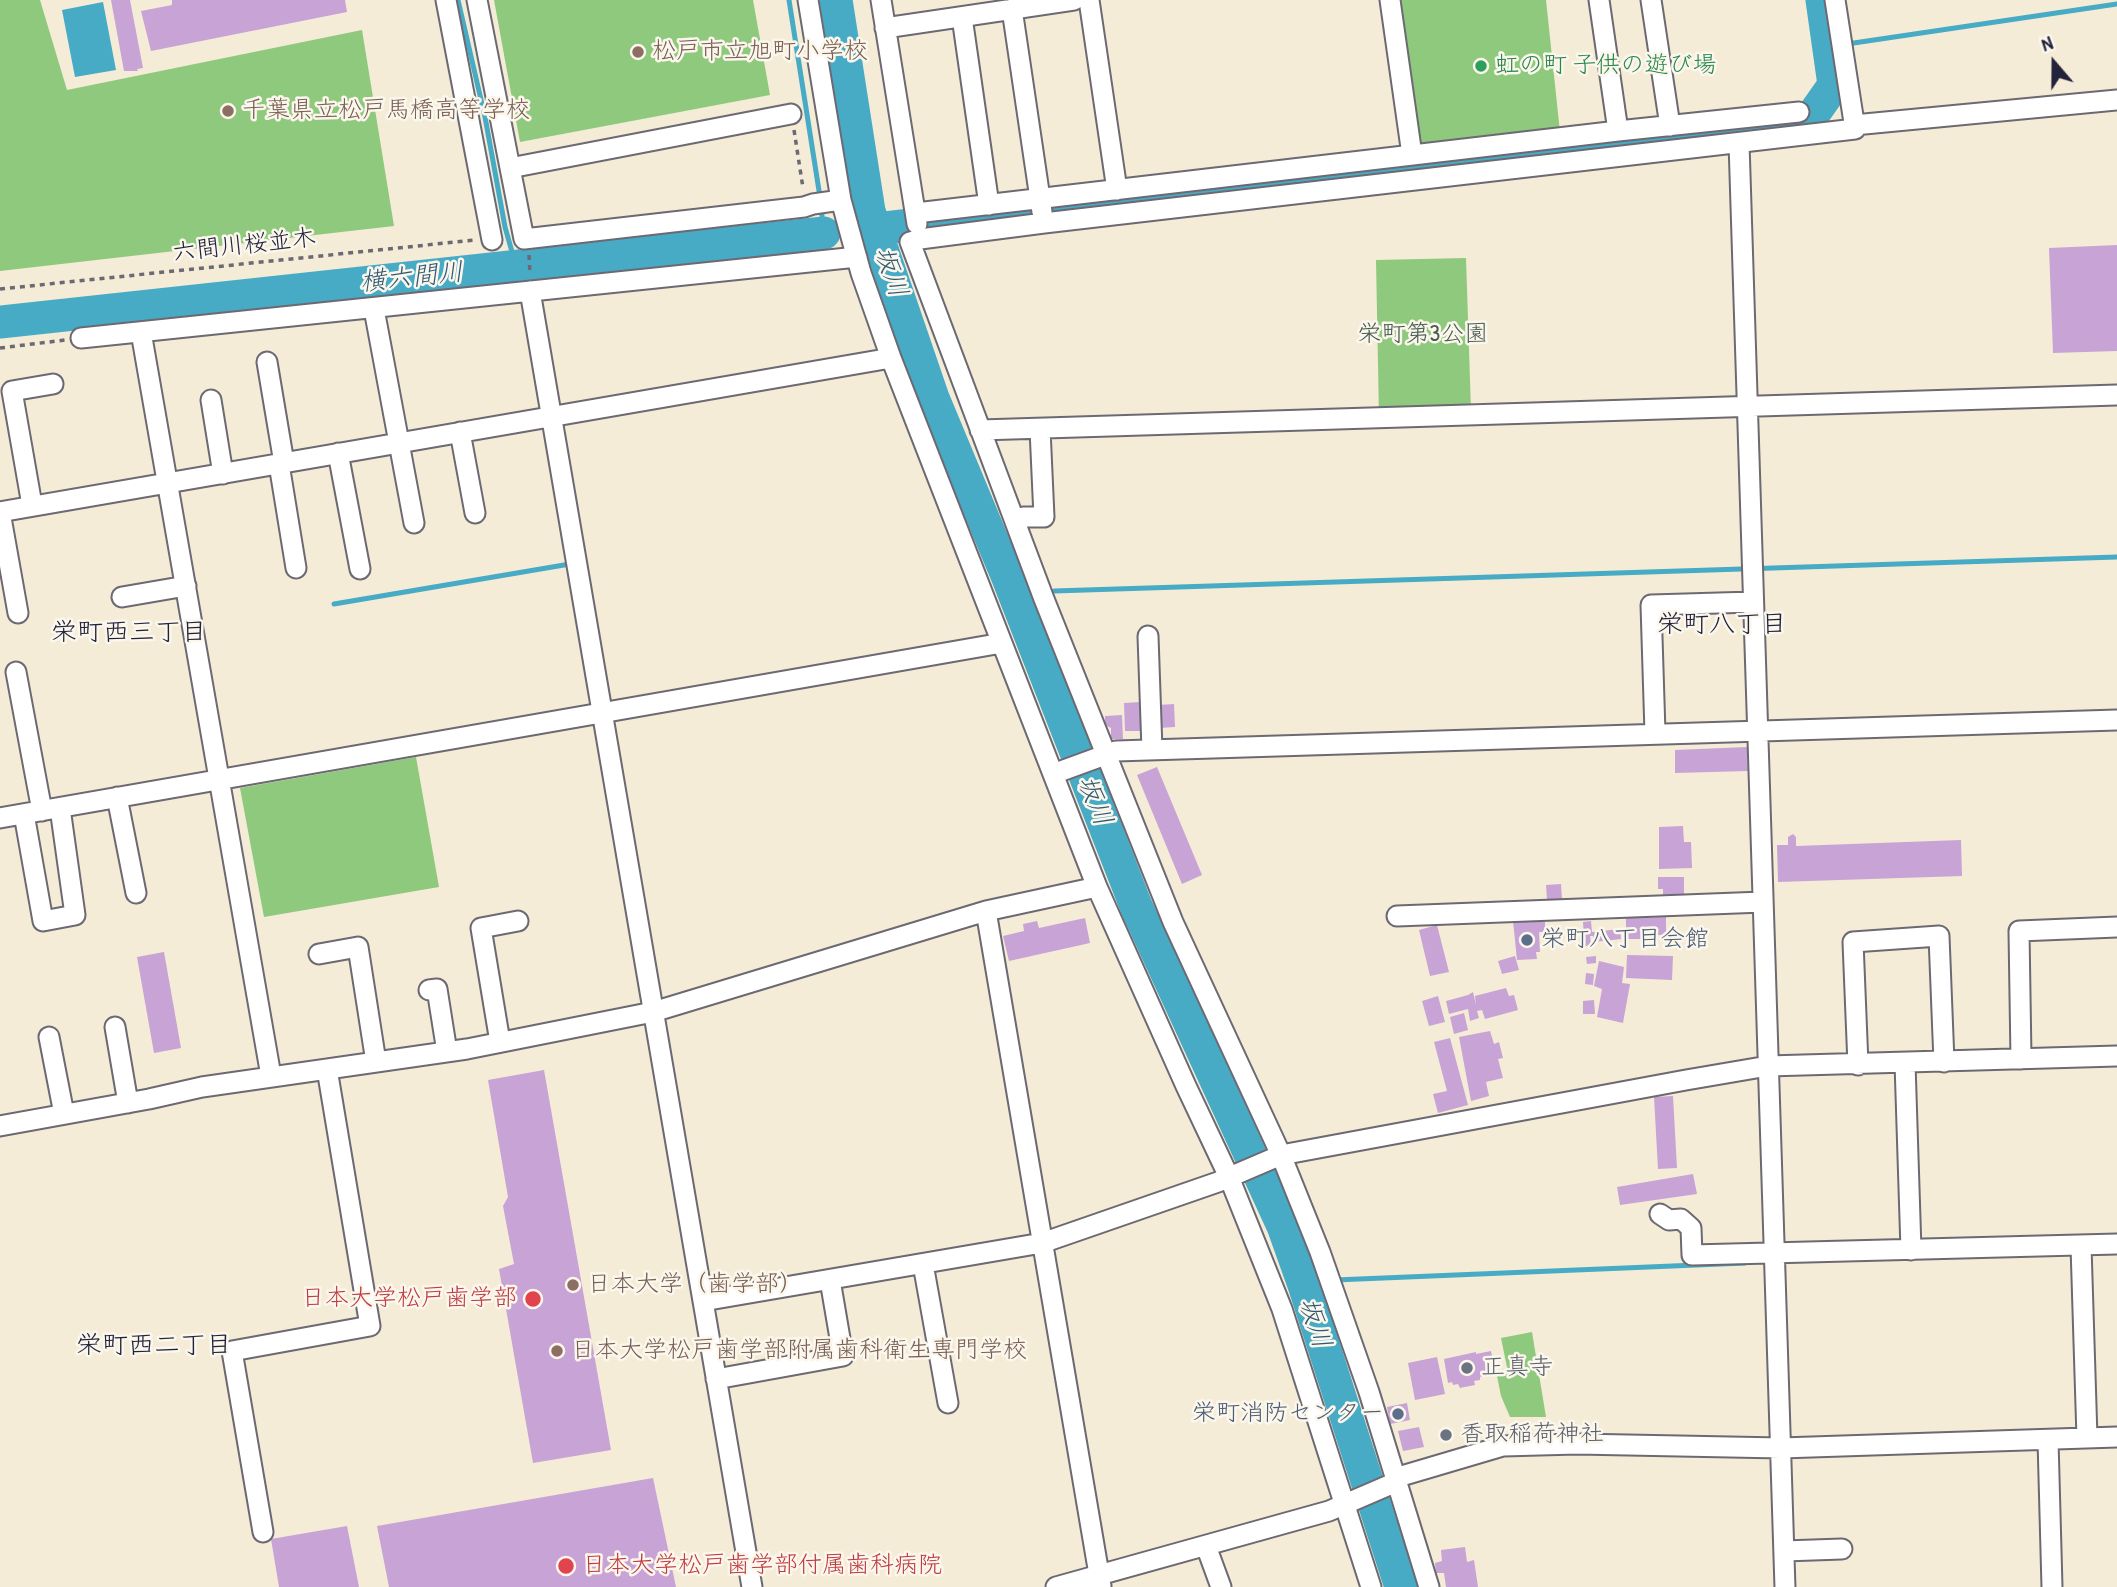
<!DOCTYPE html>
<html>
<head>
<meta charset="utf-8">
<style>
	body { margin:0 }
	#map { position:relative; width:2117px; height:1587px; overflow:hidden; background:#f4ecd7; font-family:"Patrick Hand",sans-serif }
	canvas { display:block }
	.north { position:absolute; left:2019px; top:28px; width:70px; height:70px; -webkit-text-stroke:5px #fbf7ec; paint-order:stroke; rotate:340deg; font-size:19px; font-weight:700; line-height:28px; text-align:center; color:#22223b }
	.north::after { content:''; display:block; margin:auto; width:24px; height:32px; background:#22223b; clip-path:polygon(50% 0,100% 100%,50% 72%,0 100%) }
</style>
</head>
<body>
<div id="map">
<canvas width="2117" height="1587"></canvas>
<div class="north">N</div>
</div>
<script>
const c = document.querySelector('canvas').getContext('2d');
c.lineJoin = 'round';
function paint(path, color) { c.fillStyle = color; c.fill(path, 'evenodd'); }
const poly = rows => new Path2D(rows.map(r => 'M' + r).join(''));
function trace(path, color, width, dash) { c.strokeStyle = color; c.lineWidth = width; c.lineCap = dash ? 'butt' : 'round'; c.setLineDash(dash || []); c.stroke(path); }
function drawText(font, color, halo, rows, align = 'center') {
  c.font = font + ' "Patrick Hand","Klee One",sans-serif'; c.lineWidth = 5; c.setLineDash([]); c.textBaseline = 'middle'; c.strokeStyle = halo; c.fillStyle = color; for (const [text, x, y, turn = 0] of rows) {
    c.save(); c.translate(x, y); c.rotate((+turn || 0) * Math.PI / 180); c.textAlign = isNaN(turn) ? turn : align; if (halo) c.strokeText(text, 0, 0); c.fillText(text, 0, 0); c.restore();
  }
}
paint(poly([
	[0,0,40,0,67,90,362,30,394,226,0,271],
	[494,0,753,0,770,95,520,142],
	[1401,0,1546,0,1560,132,1420,148],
	[1466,258,1471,411,1379,418,1376,260],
	[416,757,439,887,264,917,240,788],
	[1532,1332,1546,1417,1510,1417,1501,1396,1497,1376,1508,1372,1501,1338]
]), '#8ec97d');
paint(poly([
	[103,2,116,70,75,77,62,10]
]), '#47abc6');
trace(poly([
	[458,0,485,117,505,227,516,266],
	[789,0,820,197],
	[1847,44,2117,4],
	[821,207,824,233],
	[1054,591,2117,557],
	[334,604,570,564],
	[1335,1280,1745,1263],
	[1304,1285,1325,1282]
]), '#47abc6', 5);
trace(poly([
	[836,0,869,211,933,398,1008,578,1136,906,1283,1226,1304,1285,1401,1587],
	[876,229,1808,122,1834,85,1822,0],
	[0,322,824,233]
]), '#47abc6', 33);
paint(poly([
	[111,0,130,0,143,68,137,69,138,71,124,71],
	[172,0,345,0,347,12,151,51,141,11,172,5],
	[2117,245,2117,351,2053,353,2049,248],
	[1141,702,1142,731,1125,731,1124,703],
	[1174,704,1175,727,1158,728,1158,705],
	[1122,715,1123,739,1111,739,1111,728,1105,725,1105,716],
	[1747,747,1748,771,1675,773,1675,750],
	[1157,767,1202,875,1182,884,1137,775],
	[1683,826,1684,842,1691,842,1692,868,1659,869,1659,827],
	[1793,834,1796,837,1796,846,1961,840,1962,876,1778,882,1777,845,1788,845,1788,837],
	[1658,877,1684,877,1684,895,1663,895,1663,889,1658,889],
	[1561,884,1562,899,1547,900,1546,885],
	[1666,917,1666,935,1652,935,1652,939,1626,939,1626,918],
	[1085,918,1090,943,1009,961,1003,936,1024,931,1023,924,1037,921,1039,928],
	[1530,920,1545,922,1545,932,1539,932,1540,952,1536,952,1537,959,1517,960,1513,921],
	[1591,921,1592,932,1620,929,1621,939,1594,942,1593,936,1590,936,1591,945,1580,947,1579,938,1584,937,1583,922],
	[1437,925,1449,972,1430,976,1419,930],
	[164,952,181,1048,154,1053,137,957],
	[1627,955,1673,956,1672,980,1626,978],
	[1515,956,1519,970,1502,974,1498,961],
	[1596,956,1596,963,1587,964,1586,957],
	[1599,961,1624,967,1622,983,1630,984,1623,1023,1597,1017,1602,989,1594,986],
	[1586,973,1594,974,1593,985,1585,984],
	[1506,988,1509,996,1514,995,1518,1010,1485,1019,1482,1010,1477,1011,1479,1018,1470,1021,1468,1009,1449,1014,1446,1001,1468,995,1473,992,1476,1005,1475,996],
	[1438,996,1445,1022,1429,1026,1422,1001],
	[1594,1000,1595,1014,1583,1014,1583,1001],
	[1464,1013,1468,1030,1454,1034,1450,1017],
	[1490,1031,1494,1044,1499,1042,1503,1058,1498,1059,1503,1078,1486,1082,1489,1096,1471,1101,1459,1037],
	[1450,1038,1468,1105,1438,1113,1433,1094,1447,1091,1434,1042],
	[544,1070,611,1450,533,1463,499,1269,514,1264,503,1206,508,1197,488,1080],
	[1673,1096,1677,1168,1658,1169,1654,1097],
	[1693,1174,1697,1194,1620,1205,1617,1187],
	[1491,1351,1495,1372,1480,1377,1480,1380,1474,1381,1475,1385,1460,1388,1458,1384,1453,1385,1452,1382,1448,1383,1444,1359,1476,1352,1476,1354],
	[1437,1357,1445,1394,1415,1400,1408,1363],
	[1407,1403,1410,1420,1390,1424,1387,1407],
	[1419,1427,1424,1447,1403,1451,1398,1431],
	[653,1478,676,1587,389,1587,377,1526],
	[347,1526,359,1587,279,1587,271,1539],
	[1465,1547,1467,1562,1474,1560,1478,1587,1446,1587,1444,1573,1436,1573,1435,1563,1442,1561,1441,1550]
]), '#c8a3d5');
const minor = poly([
	[446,0,492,240],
	[477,0,524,239,804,207,813,204,841,200],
	[808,0,841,200,861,273,891,358,1097,887,1186,1086,1229,1177,1282,1309,1371,1587],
	[881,0,917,224],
	[1089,0,1117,190],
	[1390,0,1412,155],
	[1599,0,1618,131],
	[1651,0,1670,126],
	[1012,9,1042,212],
	[962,17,989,205],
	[885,28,1074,0],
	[1854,125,2117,100],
	[1739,143,1785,1587],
	[510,168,791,114],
	[916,213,1618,131,1799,112],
	[530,291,703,1301],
	[374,309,414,523],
	[141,332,271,1076],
	[81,338,857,257],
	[267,362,284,463],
	[211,400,223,474],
	[980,430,2117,395],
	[460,432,475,513],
	[338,453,360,569],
	[279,464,296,568],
	[32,505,12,391,53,384],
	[0,512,891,358],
	[0,512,18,613],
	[1023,517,1044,517,1040,429],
	[122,597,186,586],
	[1148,636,1152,750],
	[16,672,42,811],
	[1655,733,1651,605,1753,602],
	[1053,774,1116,751,2117,720],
	[117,797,136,893],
	[24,814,43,921,75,915,60,808],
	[0,818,1002,643],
	[986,911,1101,1586],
	[1397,916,1763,902],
	[319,954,358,947,376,1062],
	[429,990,437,989,447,1052],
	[115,1027,128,1103],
	[49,1037,64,1114],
	[500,1042,481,928,518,921],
	[2021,1059,2019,931,2117,927],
	[1905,1063,1911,1250],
	[1858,1065,1853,942,1939,936,1944,1062],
	[0,1126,149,1099,202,1087,467,1049,653,1012,986,911,1097,887],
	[1660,1214,1669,1220,1681,1219,1691,1228,1692,1255,2117,1244],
	[2081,1246,2087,1438],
	[923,1264,948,1403],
	[716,1379,843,1356,830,1280],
	[2048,1440,2052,1587],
	[263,1532,232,1351,370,1326,327,1069],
	[1206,1546,1221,1587],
	[1784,1551,1842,1549],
	[752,1587,703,1301,1042,1243,1218,1182,1281,1155,1686,1080,1768,1066,2117,1056],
	[1056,1587,1329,1511,1394,1483,1398,1477,1503,1446,1577,1444,1781,1448,2117,1437],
	[1429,1587,1369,1392,1320,1252,1281,1155,1173,922,1044,599,910,242,920,239,1044,223,1855,129,1835,0]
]);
trace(minor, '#6c6972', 23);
trace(poly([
	[794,130,803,188],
	[529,255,530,275],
	[0,289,475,240],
	[0,348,65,340]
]), '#6c6972', 3.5, [5, 5]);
trace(minor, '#fff', 19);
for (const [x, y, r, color] of [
	[638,52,7,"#8d6e63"],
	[1481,66,7,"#2e9e5b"],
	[228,111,7,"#8d6e63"],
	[1527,940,7,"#5c6f8a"],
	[573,1285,7,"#8d6e63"],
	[533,1299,9,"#e0444e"],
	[557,1351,7,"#8d6e63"],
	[1467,1368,7,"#6b7280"],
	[1398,1414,7,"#5c6f8a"],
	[1446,1435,7,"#6b7280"],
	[566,1566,9,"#e0444e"]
]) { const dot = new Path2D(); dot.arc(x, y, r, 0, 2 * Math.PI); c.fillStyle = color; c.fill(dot); trace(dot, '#fbf7ec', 2.5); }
drawText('24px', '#785e54', '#fbf7ec', [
	["松戸市立旭町小学校",652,52],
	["千葉県立松戸馬橋高等学校",242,111],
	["日本大学（歯学部）",587,1285],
	["日本大学松戸歯学部附属歯科衛生専門学校",571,1351]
], 'left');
drawText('24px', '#27864d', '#fbf7ec', [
	["虹の町 子供の遊び場",1495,66]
], 'left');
drawText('24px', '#22223b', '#fbf7ec', [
	["六間川桜並木",244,246,-6]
]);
drawText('24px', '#485c52', '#fbf7ec', [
	["栄町第3公園",1423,335]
]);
drawText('24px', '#4e5e75', '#fbf7ec', [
	["栄町八丁目会館",1541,940],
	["栄町消防センター",1384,1414,"right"]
], 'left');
drawText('24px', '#be3a42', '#fbf7ec', [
	["日本大学松戸歯学部",517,1299],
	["日本大学松戸歯学部付属歯科病院",582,1566,"left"]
], 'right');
drawText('24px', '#5b616d', '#fbf7ec', [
	["正真寺",1481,1368],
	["香取稲荷神社",1460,1435]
], 'left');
drawText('italic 26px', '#315973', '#fbf7ec', [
	["坂川",890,272,71],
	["横六間川",412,278,-6],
	["坂川",1094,801,68],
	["坂川",1314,1323,72]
]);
drawText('26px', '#22223b', '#fbf7ec', [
	["栄町八丁目",1722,625],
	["栄町西三丁目",129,633],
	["栄町西二丁目",154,1346]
]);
</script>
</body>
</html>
